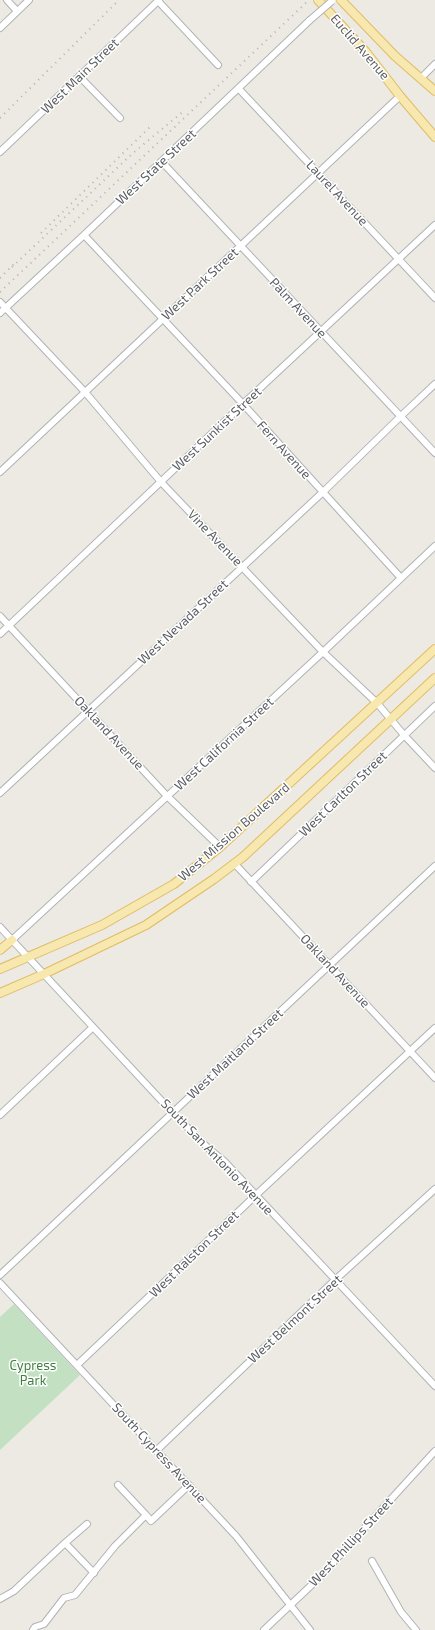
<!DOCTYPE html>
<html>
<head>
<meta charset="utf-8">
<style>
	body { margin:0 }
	canvas { display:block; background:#eceae3 }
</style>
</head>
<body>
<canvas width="435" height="1630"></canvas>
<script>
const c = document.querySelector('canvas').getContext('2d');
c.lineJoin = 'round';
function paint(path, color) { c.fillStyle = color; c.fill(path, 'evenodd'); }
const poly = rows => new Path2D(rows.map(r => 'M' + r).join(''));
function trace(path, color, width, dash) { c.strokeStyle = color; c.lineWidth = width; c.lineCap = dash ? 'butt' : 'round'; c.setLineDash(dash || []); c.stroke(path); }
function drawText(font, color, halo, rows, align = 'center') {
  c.font = font + ' "Exo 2",sans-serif'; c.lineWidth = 3; c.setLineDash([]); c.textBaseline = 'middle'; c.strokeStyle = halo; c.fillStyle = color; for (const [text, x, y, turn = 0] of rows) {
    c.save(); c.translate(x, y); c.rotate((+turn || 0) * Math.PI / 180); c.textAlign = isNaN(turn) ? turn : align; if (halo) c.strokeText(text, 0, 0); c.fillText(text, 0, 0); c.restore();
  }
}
paint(poly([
	[14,1304,80,1375,0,1450,0,1317]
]), '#c3e1c2');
const minor = poly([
	[7,0,17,11],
	[158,1,218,65],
	[0,28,29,0],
	[79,76,120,118],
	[421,78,435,64],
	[239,89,435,298],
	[0,152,159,0],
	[162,162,435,453],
	[84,235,243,404,401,578],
	[0,302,85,392,161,482,323,652,377,703,404,735,435,768],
	[0,313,84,235,310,20],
	[0,472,400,96],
	[0,616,167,796,220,847],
	[0,634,243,404,435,225],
	[0,793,323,492,401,416,435,384],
	[234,863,435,1078],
	[251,882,435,706],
	[0,927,172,1112,208,1148,224,1161,435,1386],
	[12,940,323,652,435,546],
	[0,1115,93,1027],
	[0,1275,435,866],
	[0,1283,236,1536,310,1630],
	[77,1365,256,1195,435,1028],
	[157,1450,335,1280,435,1189],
	[146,1515,151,1521,189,1485],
	[87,1524,65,1543,94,1573],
	[372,1561,401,1612,416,1630],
	[0,1599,14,1591,65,1543],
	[33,1630,35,1627,44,1624,64,1598,75,1595,115,1546,146,1515,118,1485],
	[264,1630,319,1578,435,1451]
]);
const major = poly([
	[318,0,366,52,400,96,435,137],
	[341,0,395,56,435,91],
	[0,950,12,940],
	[0,969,102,925,174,884,220,847,435,649],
	[0,993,44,974,146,925,214,879,243,857,435,678]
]);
trace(minor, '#b0b3b7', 8);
trace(major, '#e2bb66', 10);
trace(minor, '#fff', 6);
trace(major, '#f6e8ae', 8);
trace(poly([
	[0,118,119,0],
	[41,233,150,127],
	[12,267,133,153,185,110],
	[0,278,15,263],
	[0,292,309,0]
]), '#b1b2b2', 2, [1, 5]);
const minorBridge = poly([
	[310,20,332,1]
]);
trace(minorBridge, '#b0b3b7', 8, []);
trace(minorBridge, '#fff', 6);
drawText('13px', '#5b5e62', '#fff', [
	["Euclid Avenue",360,47,49],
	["West Main Street",80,76,-44],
	["West State Street",156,167,-43],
	["Laurel Avenue",337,193,47],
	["West Park Street",200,284,-43],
	["Palm Avenue",298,308,47],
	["West Sunkist Street",217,429,-43],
	["Fern Avenue",284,450,48],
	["Vine Avenue",215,538,46],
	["West Nevada Street",183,622,-43],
	["Oakland Avenue",109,733,47],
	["West California Street",224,744,-43],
	["West Carlton Street",343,794,-44],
	["West Mission Boulevard",234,832,-41],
	["Oakland Avenue",335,971,47],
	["West Maitland Street",235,1054,-43],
	["South San Antonio Avenue",217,1157,46],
	["West Ralston Street",194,1254,-44],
	["West Belmont Street",295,1319,-43],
	["South Cypress Avenue",159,1453,47],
	["West Phillips Street",351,1542,-47]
]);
drawText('13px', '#3d7f3e', '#fff', [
	["Cypress",33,1366],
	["Park",33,1381]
]);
</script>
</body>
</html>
